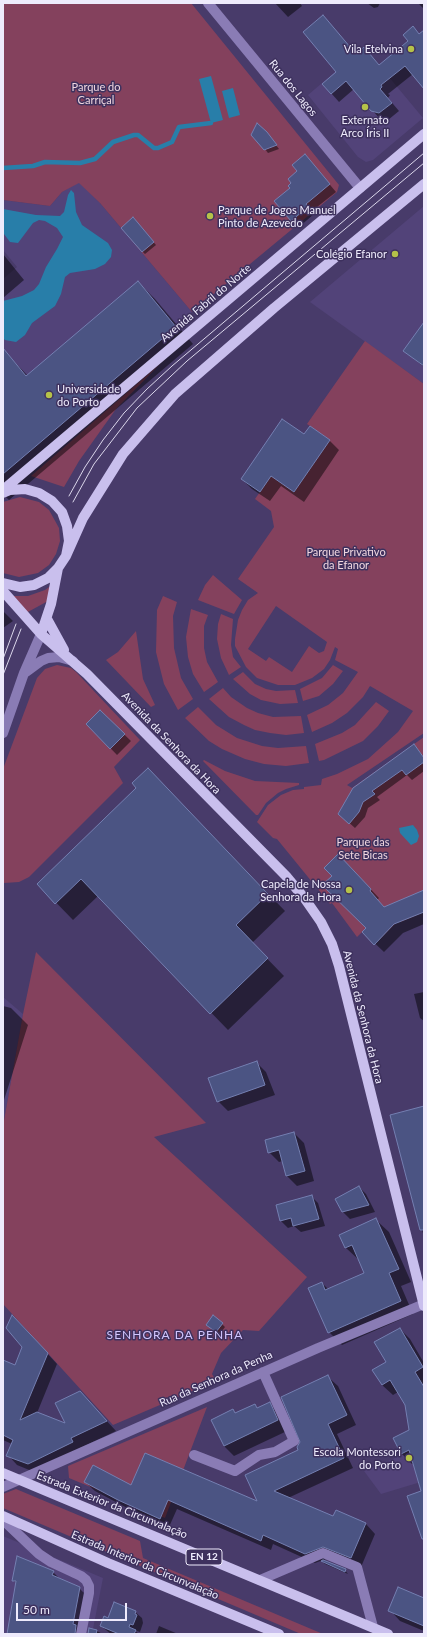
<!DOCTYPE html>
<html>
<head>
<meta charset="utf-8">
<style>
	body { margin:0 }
	#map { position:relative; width:427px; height:1637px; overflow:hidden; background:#483b6a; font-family:Lato,sans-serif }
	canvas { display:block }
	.frame { position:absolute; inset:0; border:4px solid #eeebfc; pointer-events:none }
	.scale { position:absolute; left:16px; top:1603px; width:111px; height:18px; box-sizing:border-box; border:2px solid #eeebfc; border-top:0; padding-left:5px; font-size:12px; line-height:14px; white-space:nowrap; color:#eeebfc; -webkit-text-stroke:3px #3e315e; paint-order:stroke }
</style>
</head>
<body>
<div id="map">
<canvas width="427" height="1637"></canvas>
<div class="frame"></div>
<div class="scale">50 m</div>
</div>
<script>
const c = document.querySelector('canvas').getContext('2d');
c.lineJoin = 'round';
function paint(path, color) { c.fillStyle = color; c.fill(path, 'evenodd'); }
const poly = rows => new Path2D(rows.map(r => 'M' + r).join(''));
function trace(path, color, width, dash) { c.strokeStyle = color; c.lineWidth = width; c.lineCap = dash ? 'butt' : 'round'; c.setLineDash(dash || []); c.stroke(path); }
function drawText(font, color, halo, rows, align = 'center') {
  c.font = font + ' Lato,sans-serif'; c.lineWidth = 3; c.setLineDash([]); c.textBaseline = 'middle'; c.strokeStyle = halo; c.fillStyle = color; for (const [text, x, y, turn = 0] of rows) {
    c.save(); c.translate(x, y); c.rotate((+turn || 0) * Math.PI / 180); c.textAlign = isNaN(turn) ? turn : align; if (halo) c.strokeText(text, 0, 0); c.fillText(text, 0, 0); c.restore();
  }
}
paint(poly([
	[364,47,423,118,373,160,366,162,358,157,308,95],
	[79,182,100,203,192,312,3,474,3,279,17,267,3,250,3,200,50,206,62,192],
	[424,206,424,384,310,302],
	[3,997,23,1014,3,1126],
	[424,1446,424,1481,381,1494,364,1471],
	[3,1536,103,1578,92,1634,3,1634]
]), '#524379');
paint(poly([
	[3,3,191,3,339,185,337,192,192,312,100,203,79,183,62,192,50,206,3,200],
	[365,341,424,384,424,733,347,785,352,788,424,737,424,912,401,922,399,920,374,945,362,932,357,937,332,903,330,904,277,839,273,838,257,822,268,805,281,795,293,790,304,789,304,787,321,785,322,779,337,774,368,759,398,732,413,711,370,686,363,697,347,713,332,723,312,732,307,715,328,705,343,693,358,672,335,660,338,649,335,647,330,660,324,669,312,678,295,685,278,685,257,678,246,667,235,646,235,639,238,620,242,610,248,600,258,593,238,579,274,527,271,511,255,499,271,476,294,492,330,440,307,424],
	[276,606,327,642,324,651,319,653,309,646,292,672,269,657,266,661,248,649],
	[161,363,116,409,79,461,64,487,31,476],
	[20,497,39,502,49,510,59,528,60,541,56,554,49,565,38,573,19,577,3,573,3,502],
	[213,575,242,600,234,614,198,600,205,585],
	[53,584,48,601,26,613,10,596,28,596,45,590],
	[163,596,177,602,173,616,174,648,181,678,193,699,178,710,164,684,156,652,157,610],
	[191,609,208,615,204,626,204,648,207,662,218,682,204,692,193,674,188,657,186,637],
	[221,614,233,619,231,645,233,657,241,667,229,675,221,658,217,639,218,624],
	[136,631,143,679,155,705,151,707,106,660,118,652],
	[57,665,71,668,76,672,140,740,114,767,123,783,29,877,19,882,4,883,3,769,37,678,45,669],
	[333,665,343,671,333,684,319,696,303,701,300,689,322,678],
	[243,672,255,684,266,689,276,691,295,690,298,703,280,704,261,700,250,694,233,679],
	[223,688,231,697,247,708,258,713,273,717,301,716,304,733,286,735,270,733,255,730,244,725,229,717,209,699],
	[376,702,389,711,378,726,363,741,324,760,319,761,315,744,342,733,355,725],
	[198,707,216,725,237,738,262,746,278,748,306,746,309,763,286,766,264,764,245,759,222,749,209,741,185,718],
	[204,760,225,771,255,781,299,783,299,785,286,789,278,793,266,803,258,815,256,815,203,761],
	[36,952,206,1123,154,1137,307,1277,259,1331,243,1330,221,1353,212,1374,216,1381,113,1425,3,1304,3,1126,23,1014],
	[207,1407,165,1518,69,1478,68,1466],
	[16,1489,140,1541,143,1558,323,1634,301,1634,3,1508,3,1494]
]), '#84415d');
paint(poly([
	[211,76,223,120,211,123,199,79],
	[233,88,240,115,229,118,222,91],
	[71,190,74,193,76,212,82,225,108,243,112,250,111,257,105,264,95,269,70,273,65,277,61,294,55,306,32,323,25,335,16,342,5,340,3,338,3,301,22,296,34,290,39,284,46,267,57,249,63,237,57,228,45,221,39,220,33,223,18,243,10,242,4,234,3,209,36,215,60,216,64,212,68,195],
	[413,825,417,830,419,836,417,842,411,845,400,833,399,828]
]), '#287ea9');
paint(poly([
	[275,3,300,3,302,6,288,17],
	[367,3,380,3,378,7,374,8],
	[418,3,424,3,424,9],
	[323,16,357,55,364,49,380,66,409,41,413,28,420,35,424,31,424,87,413,74,388,94,390,95,388,98,399,111,388,120,380,119,354,89,339,102,323,84,337,72],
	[270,137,279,149,268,153,265,149],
	[311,162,336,192,312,211,314,214,299,227,276,201,291,188,293,183],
	[136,222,156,245,145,254,142,251],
	[3,254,24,280,3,298],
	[138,282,155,299,193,344,9,500,6,497,3,499,3,350,28,376],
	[424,324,424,367,405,351],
	[304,436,329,440,339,450,304,502,281,486,270,501,252,489,242,479],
	[3,611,13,621,3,628],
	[100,711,131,741,117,755,87,724],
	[414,745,424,757,424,771,412,780,407,775,377,797,380,800,368,808,365,817,355,828,345,819],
	[165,787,285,911,252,943,284,976,228,1030,98,896,73,920,38,884],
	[347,864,379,898,377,900,385,908,424,892,424,924,403,933,384,952,363,932,367,928],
	[424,992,424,1021,420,1018,414,994],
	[3,1006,11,1008,28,1025,3,1103],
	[256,1062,266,1072,275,1095,228,1111,218,1101],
	[424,1108,424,1237,391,1115],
	[294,1133,304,1143,314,1181,297,1186,287,1176,283,1161,279,1162,269,1152],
	[359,1187,366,1194,375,1212,350,1219,343,1212],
	[311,1196,318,1203,325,1226,301,1232,294,1226,288,1228,281,1221,277,1205],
	[376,1220,389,1232,411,1282,401,1286,413,1314,342,1345,329,1332,322,1283,328,1289,365,1273,359,1260,346,1248],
	[222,1324,225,1327,219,1335,207,1325],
	[22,1326,57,1364,37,1413,67,1425,80,1392,116,1431,80,1448,39,1474,17,1465,8,1455,12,1444,3,1440,3,1361,16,1366,24,1347],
	[400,1329,410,1339,424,1363,424,1541,408,1497,421,1492,414,1463,412,1464,402,1454,394,1439,411,1430,406,1404,398,1392,393,1395,382,1385,387,1362],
	[328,1377,338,1386,356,1425,337,1434,353,1468,288,1498,334,1518,336,1511,366,1524,375,1534,361,1567,334,1556,315,1563,273,1544,271,1550,177,1509,169,1527,129,1509,95,1491,85,1482,259,1503,300,1451],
	[269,1404,279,1414,287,1431,234,1456,224,1446,233,1410,236,1414,255,1405,259,1409],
	[322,1561,345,1570,348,1574,325,1564],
	[53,1572,61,1580,79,1588,91,1600,85,1634,8,1634,17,1584,13,1580],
	[424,1599,424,1631,400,1621,390,1610],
	[135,1612,142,1618,143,1623,140,1632,134,1630,139,1634,111,1634,101,1626,109,1619],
	[159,1626,178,1634,156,1634],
	[90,1629,99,1632,102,1634,88,1634]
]), '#0007');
trace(poly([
	[3,168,33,166,45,162,80,163,95,159,113,142,134,135,138,135,154,148,158,148,172,142,179,127,211,123]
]), '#287ea9', 4.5);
const building = poly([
	[323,15,356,54,364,47,379,65,408,41,403,35,413,26,419,34,424,30,424,89,405,66,381,85,382,87,380,89,392,103,379,113,371,111,346,81,331,94,322,84,336,72,303,32,323,15],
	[257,123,267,132,277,145,264,150,251,135,257,123],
	[305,154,330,184,306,204,308,207,291,221,274,201,290,188,288,186,291,183,288,179,297,171,292,165,305,154],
	[133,217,154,242,142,252,121,228,133,217],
	[138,281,176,327,3,474,3,348,26,376,138,281],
	[424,322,424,366,403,351,424,322],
	[282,419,304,434,310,426,330,440,294,492,271,476,260,492,241,479,282,419],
	[100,710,125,734,110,749,86,724,100,710],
	[414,744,424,758,424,762,406,775,402,770,372,791,375,794,363,802,359,812,349,824,338,814,353,788,414,744],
	[148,768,268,894,236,925,268,958,210,1014,81,879,55,904,37,884,136,788,132,783,148,768],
	[338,854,371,889,370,891,384,907,424,890,424,912,394,924,374,945,362,932,366,928,322,885,332,876,324,868,338,854],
	[257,1061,265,1085,217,1102,208,1078,257,1061],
	[424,1106,424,1230,420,1230,390,1115,424,1106],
	[294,1132,305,1171,286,1176,279,1150,268,1153,265,1140,294,1132],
	[359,1186,369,1205,342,1212,335,1199,359,1186],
	[312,1195,319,1219,293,1226,291,1218,280,1221,276,1205,312,1195],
	[376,1218,399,1269,389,1273,401,1301,328,1333,308,1288,322,1282,325,1290,364,1273,352,1245,345,1248,339,1235,376,1218],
	[12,1315,48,1353,20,1420,37,1412,65,1423,55,1403,80,1391,107,1421,71,1438,73,1442,28,1464,6,1456,13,1440,3,1435,3,1360,15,1365,22,1347,6,1328,12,1315],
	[213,1315,223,1323,216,1332,206,1325,213,1315],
	[400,1328,423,1367,415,1372,424,1387,424,1539,422,1539,407,1496,421,1491,409,1450,401,1454,393,1438,409,1430,405,1405,390,1380,382,1385,372,1370,386,1362,374,1342,400,1328],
	[328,1375,347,1415,328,1424,344,1458,274,1491,333,1516,336,1510,366,1523,351,1558,323,1547,305,1554,263,1535,261,1541,168,1500,160,1519,118,1500,84,1482,93,1465,131,1485,145,1453,257,1501,245,1475,298,1450,297,1447,300,1442,281,1397,328,1375],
	[270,1402,278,1420,224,1446,211,1420,233,1409,235,1413,255,1404,257,1408,270,1402],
	[17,1556,54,1571,52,1575,80,1587,73,1624,76,1625,75,1634,7,1634,16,1581,12,1581,17,1556],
	[323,1560,346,1569,345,1572,321,1561,323,1560],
	[398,1587,424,1598,424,1626,388,1611,398,1587],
	[114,1602,136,1611,135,1614,137,1615,133,1625,130,1624,129,1627,136,1630,134,1634,119,1634,100,1626,104,1616,108,1618,114,1602],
	[89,1628,97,1630,96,1634,88,1634,89,1628]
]);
paint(building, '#4b5483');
trace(building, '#747fb1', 1);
trace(poly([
	[208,3,360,188],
	[26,672,41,661,48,658,59,657,73,661],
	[3,733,24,673,41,634],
	[194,1455,235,1471,259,1455,275,1452,294,1441,263,1372],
	[3,1487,318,1348,424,1304],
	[3,1520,39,1554,51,1562,81,1576,86,1580,89,1586,89,1593,81,1634],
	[260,1580,323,1553,357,1567,373,1627]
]), '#8a7cb5', 10);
trace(poly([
	[3,490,424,134],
	[3,493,10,490,25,489,39,493,52,501,62,512,67,526,69,541,66,556,58,568,48,578,34,585,20,587,3,583],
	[66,556,83,518,123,454,175,394,274,308,424,184],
	[3,591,41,634,87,674,286,876,305,899,321,922,332,944,339,966,424,1306],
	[47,619,64,650],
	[41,634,51,604,58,568],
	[3,1473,388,1634],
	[3,1516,108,1563,279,1634]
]), '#c9bfed', 10);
trace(poly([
	[69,496,85,467,103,440,124,413,147,389,172,366,424,153],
	[73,502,94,464,137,408,187,361,424,163],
	[3,659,16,624],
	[3,675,21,629]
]), '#dbd7eb', 1);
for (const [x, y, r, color] of [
	[411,49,4,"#b5c249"],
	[365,107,4,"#b5c249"],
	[210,216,4,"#b5c249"],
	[395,254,4,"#b5c249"],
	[49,395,4,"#b5c249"],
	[349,890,4,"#b5c249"],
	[409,1458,4,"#b5c249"]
]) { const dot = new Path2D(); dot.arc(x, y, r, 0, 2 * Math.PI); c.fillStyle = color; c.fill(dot); trace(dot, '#3e315e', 1.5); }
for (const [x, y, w] of [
	[204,1557,36]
]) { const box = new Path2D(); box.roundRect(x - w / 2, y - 8, w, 16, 3); c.fillStyle = '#3e315e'; c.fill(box); trace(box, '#eeebfc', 1); }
drawText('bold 10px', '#eeebfc', null, [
	["EN 12",204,1557]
]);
drawText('11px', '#eeebfc', '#3e315e', [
	["Vila Etelvina",403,49],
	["Externato",365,120,"center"],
	["Arco Íris II",365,133,"center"],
	["Parque de Jogos Manuel",218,210,"left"],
	["Pinto de Azevedo",218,223,"left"],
	["Colégio Efanor",387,254],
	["Universidade",57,389,"left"],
	["do Porto",57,402,"left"],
	["Capela de Nossa",341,884],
	["Senhora da Hora",341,897],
	["Escola Montessori",401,1452],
	["do Porto",401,1465]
], 'right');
drawText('11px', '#f0d6df', '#3e315e', [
	["Parque do",96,87],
	["Carriçal",96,100],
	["Parque Privativo",346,552],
	["da Efanor",346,565],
	["Parque das",363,842],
	["Sete Bicas",363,855]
]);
drawText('11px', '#eeebfc', '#3e315e', [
	["Rua dos Lagos",293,88,51],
	["Avenida Fabril do Norte",206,303,-40],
	["Avenida da Senhora da Hora",171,743,46],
	["Avenida da Senhora da Hora",363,1017,76],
	["Rua da Senhora da Penha",216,1379,-24],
	["Estrada Exterior da Circunvalação",112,1505,22],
	["Estrada Interior da Circunvalação",145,1565,23]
]);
c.letterSpacing = '1px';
drawText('12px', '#d2c5fd', '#3e315e', [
	["SENHORA DA PENHA",175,1335]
]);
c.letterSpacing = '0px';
</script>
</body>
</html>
